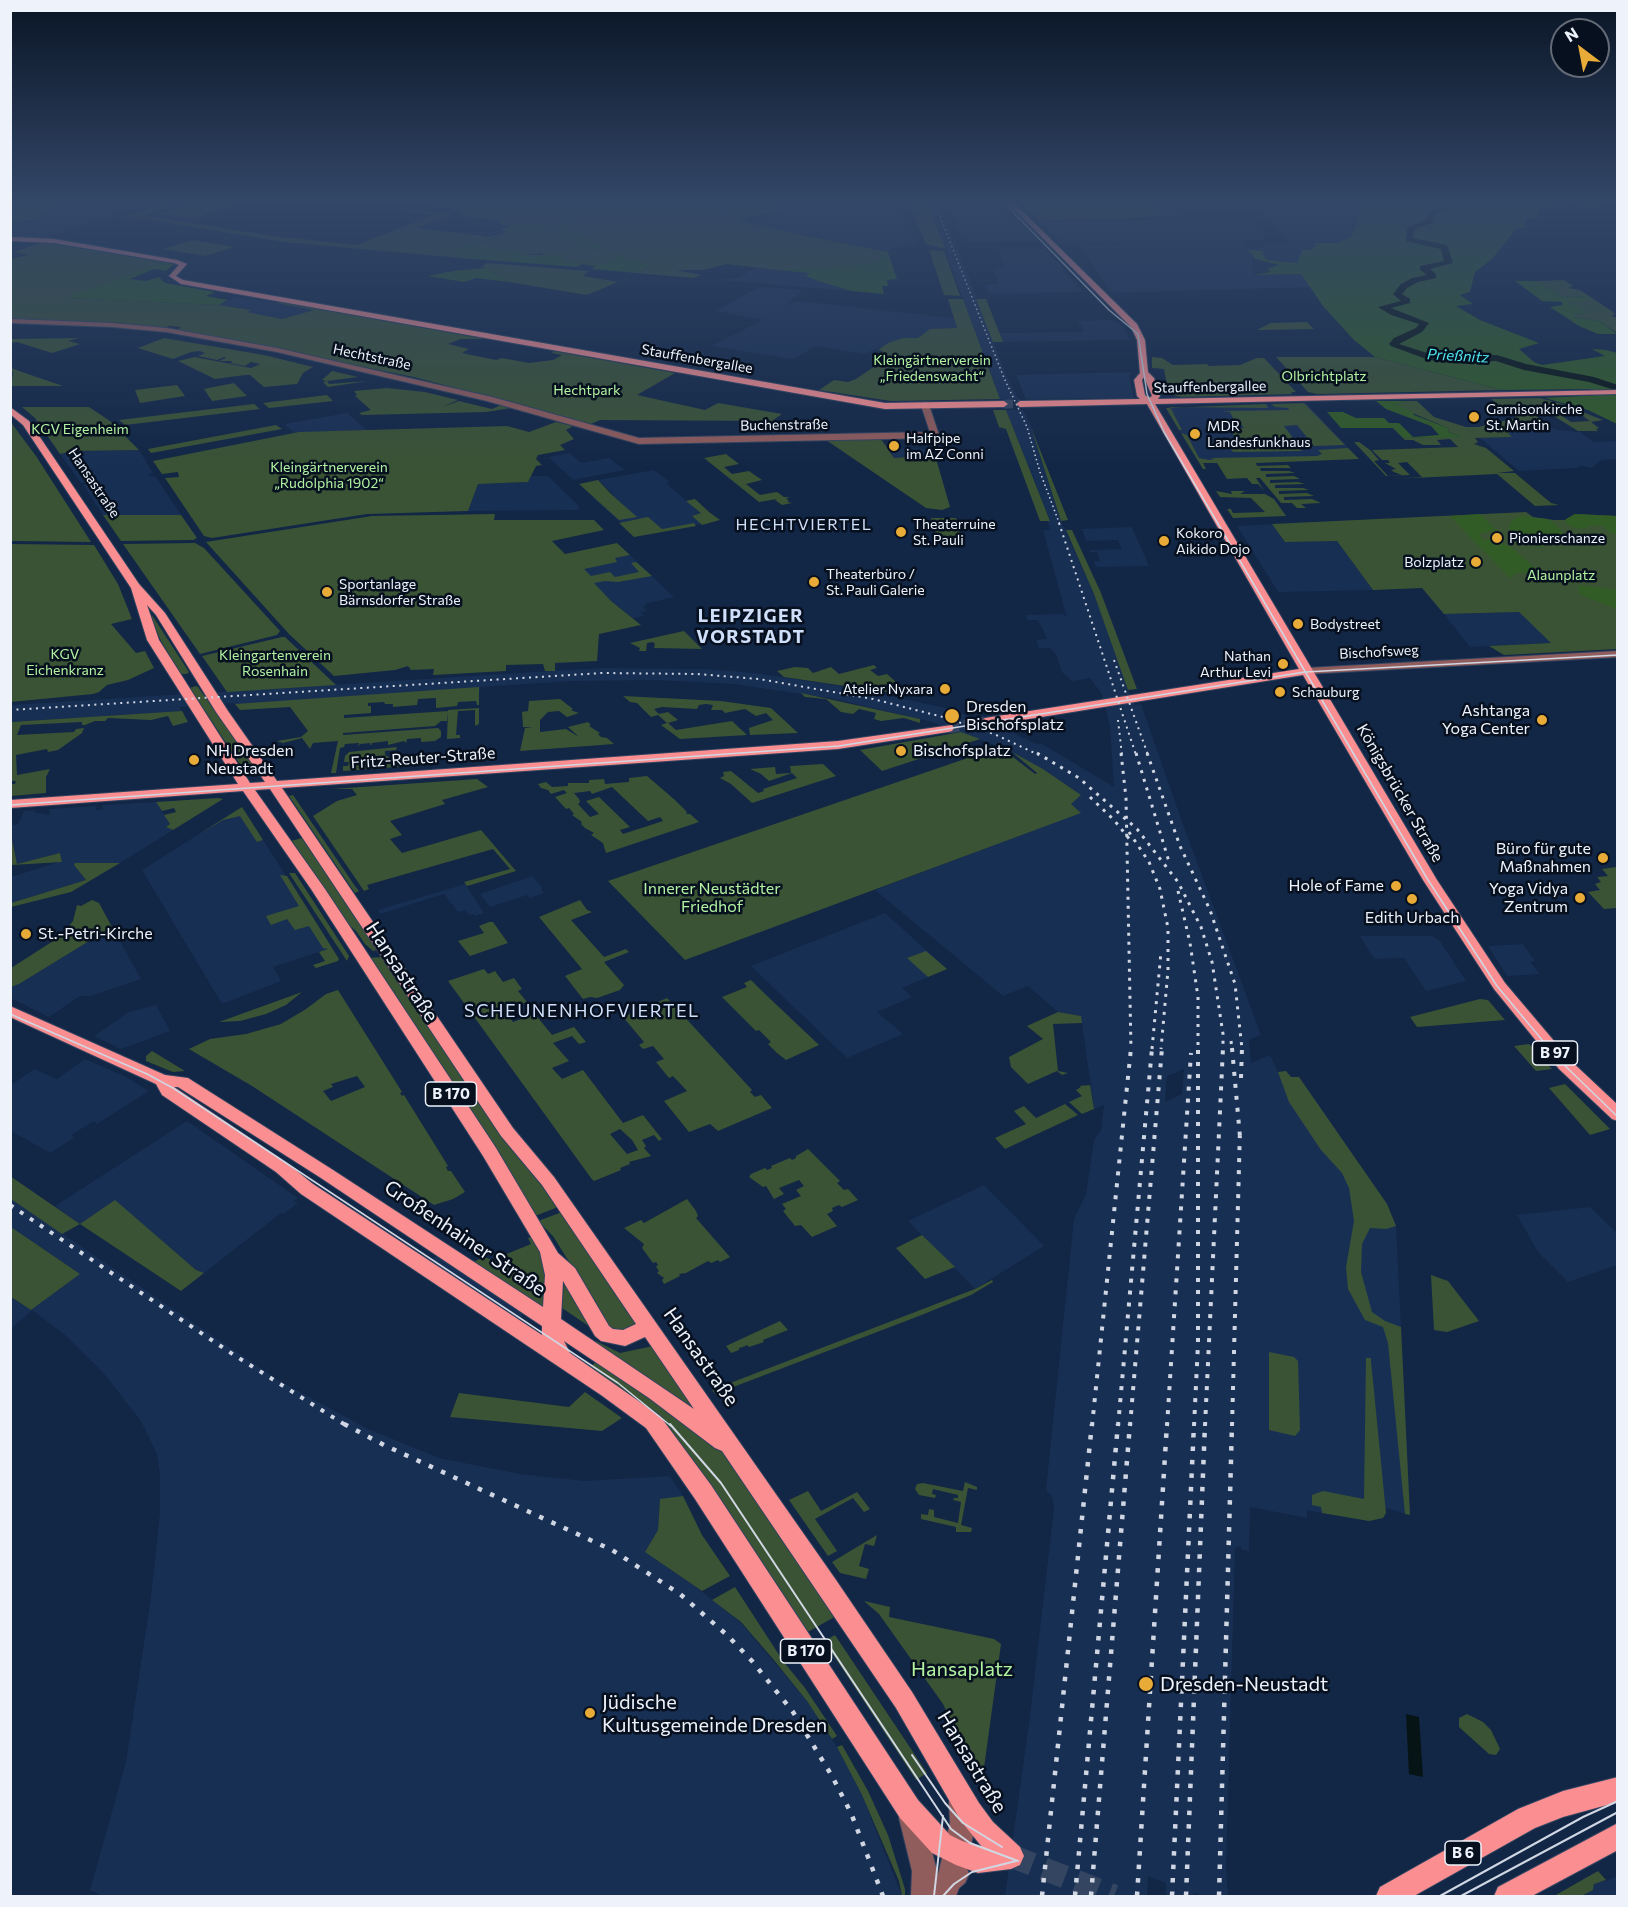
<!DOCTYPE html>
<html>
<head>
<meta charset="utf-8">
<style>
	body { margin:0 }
	#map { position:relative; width:1628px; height:1907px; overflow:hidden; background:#122646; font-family:Commissioner,sans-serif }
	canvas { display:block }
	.frame { position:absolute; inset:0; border:12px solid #edf2fb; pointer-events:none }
	.north { position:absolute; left:1550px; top:18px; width:60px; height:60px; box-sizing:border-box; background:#07101e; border:2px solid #636a76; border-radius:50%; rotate:328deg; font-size:16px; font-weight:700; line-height:24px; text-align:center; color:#edf2fb }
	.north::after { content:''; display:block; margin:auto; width:21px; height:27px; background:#e8ab37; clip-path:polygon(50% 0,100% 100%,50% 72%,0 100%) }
</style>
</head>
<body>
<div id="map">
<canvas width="1628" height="1907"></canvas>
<div class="frame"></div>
<div class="north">N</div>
</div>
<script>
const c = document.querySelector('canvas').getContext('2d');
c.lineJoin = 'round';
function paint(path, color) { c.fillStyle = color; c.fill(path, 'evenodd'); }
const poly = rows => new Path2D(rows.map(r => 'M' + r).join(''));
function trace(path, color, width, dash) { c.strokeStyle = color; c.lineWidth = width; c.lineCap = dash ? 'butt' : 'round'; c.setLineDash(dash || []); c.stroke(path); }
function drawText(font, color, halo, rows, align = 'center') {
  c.font = font + ' Commissioner,sans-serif'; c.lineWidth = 5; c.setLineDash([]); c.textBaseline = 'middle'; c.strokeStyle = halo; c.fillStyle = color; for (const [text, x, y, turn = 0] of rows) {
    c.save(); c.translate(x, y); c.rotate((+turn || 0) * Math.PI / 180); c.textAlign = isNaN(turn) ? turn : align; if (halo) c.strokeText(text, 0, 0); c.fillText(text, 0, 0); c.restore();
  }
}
paint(poly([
	[57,204,153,204,37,239,11,238,11,222,28,222],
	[778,204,900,204,918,246,893,247,888,252,749,223,768,218,767,215,779,215],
	[928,204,939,204,958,249,1006,375,1018,399,1000,399],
	[947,204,999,204,1040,241,964,243],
	[1148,204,1238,204,1250,213,1160,217],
	[1245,204,1361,204,1361,214,1351,237,1337,243,1315,242,1316,246,1310,250,1302,250,1297,263,1268,260,1252,250,1253,275,1301,274,1310,287,1112,293,1079,245,1241,241,1252,250,1270,243,1289,242],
	[1245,217,1262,230,1264,235,1262,240,1062,244,1041,222],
	[997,249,1044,249,1062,266,1061,268,1084,292,991,294,984,285,999,284,992,269,1005,267],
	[753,268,810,273,807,276,818,281,851,291,718,280,741,277],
	[759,287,803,290,785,306,797,301,953,318,958,328,930,329,918,338,903,338,864,354,816,346,793,359,711,346,763,320,716,311],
	[236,297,274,302,316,310,283,319,246,312,251,309,219,305],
	[1112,320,1123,326,1130,340,1003,342,999,333,1084,332,1078,321],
	[1132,372,1129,376,1134,398,1026,399,1016,375],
	[1306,403,1359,459,1198,461,1166,408],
	[1006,410,1023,410,1031,427,1061,521,1094,594,1129,687,1128,690,1135,705,1141,704,1180,816,1261,1035,1249,1040,1251,1063,1270,1055,1278,1072,1286,1071,1291,1077,1299,1077,1387,1204,1396,1226,1410,1515,1386,1508,1383,1518,1369,1521,1307,1510,1307,1518,1250,1507,1249,1551,1241,1549,1241,1546,1235,1548,1226,1869,1228,1896,1204,1896,1194,1893,1193,1896,1166,1896,1166,1883,1148,1876,1147,1896,1005,1896,1030,1716,1054,1508,1052,1497,1046,1490,1074,1219,1086,1194,1094,1140,1101,1130,1104,1105,1094,1109,1081,1016,1058,1012,1028,986,1003,996,875,890,1080,813,1070,804,1081,795,1043,769,1003,748,932,722,830,698,733,684,657,680,573,681,480,687,479,694,240,710,234,703,179,707,182,711,11,722,11,705,600,668,705,669,754,673,854,688,945,708,1007,730,1036,744,1042,744,1114,787,1110,726,1102,694,1090,678,1072,681,1062,672,1056,654,1050,648,1039,648,1036,640,1047,639,1038,620,1028,620,1026,615,1064,614,1067,618,1043,530,1050,530,1048,521,1050,520],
	[1184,1069,1182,1094,1165,1102,1167,1076],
	[347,413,367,430,294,433,285,424],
	[1542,423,1557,430,1580,432,1594,442,1617,441,1617,459,1601,460,1592,468,1581,466,1577,468,1519,471,1480,438,1511,437,1507,433,1518,426],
	[916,448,934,451,935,455,894,458,889,449],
	[139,450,153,473,147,475,156,477,181,515,103,515,83,485,90,484,90,482,81,483,60,454,73,451],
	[569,453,581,463,609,458,625,470,573,480,549,457],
	[654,470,670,482,666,483,702,514,692,516,701,524,635,535,593,498,613,494,598,480],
	[531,476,548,476,580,507,577,510,468,511,478,484,528,482],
	[1272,524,1285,542,1337,541,1373,590,1278,592,1237,526],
	[1132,527,1149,566,1096,567,1094,561,1100,561,1097,552,1090,552,1090,550,1122,549,1118,540,1086,541,1082,529],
	[630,555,674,597,645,604,646,606,643,607,647,611,641,612,644,616,633,618,611,601,577,566],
	[1519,612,1552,643,1470,647,1444,614],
	[156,802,170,824,166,827,173,830,120,863,75,863,74,865,86,880,11,903,11,877,62,861,60,853,17,864,10,826,18,824,24,811,35,810,34,812,50,815,49,809,97,806,96,810,103,809,102,805],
	[242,807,332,948,273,967,281,981,222,1004,142,870],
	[532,876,543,888,541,889,544,893,530,898,527,895,490,907,480,894],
	[465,884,484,913,476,916,473,914,469,915,465,910,458,912,444,894,380,914,378,910],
	[885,913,947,969,902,988,912,997,877,1012,903,1034,847,1058,751,966],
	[112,927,141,979,91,996,80,996,49,1017,11,998,10,987,19,984],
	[1360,936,1432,936,1440,941,1466,981,1426,991,1404,958,1374,959],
	[1523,944,1535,961,1530,962,1540,974,1507,976,1488,946],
	[156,1005,170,1031,121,1049,94,1036,129,1012],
	[85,1059,126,1077,149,1091,97,1124,94,1121,71,1135,74,1138,50,1153,11,1131,11,1085,34,1069,57,1079],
	[187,1121,298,1198,294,1201,298,1203,283,1214,281,1213,204,1273,196,1270,139,1221,80,1224,55,1206],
	[984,1185,1044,1246,975,1289,908,1221],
	[11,1199,278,1380,366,1428,439,1458,520,1474,585,1481,670,1476,683,1496,660,1500,658,1530,645,1552,696,1587,740,1622,807,1701,837,1747,862,1795,902,1896,103,1896,90,1890,126,1762,151,1597,160,1513,160,1474,157,1454,141,1421,102,1371,65,1335,32,1310,11,1329,10,1297,31,1310,80,1274,11,1227],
	[1590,1207,1617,1233,1617,1265,1568,1282,1538,1252,1517,1215],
	[438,1255,524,1311,519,1322,429,1262],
	[1617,1876,1617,1896,1581,1896,1593,1890,1594,1884,1601,1880,1603,1882]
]), '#182f54');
paint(poly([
	[163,204,175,204,141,215,272,236,357,245,434,215,404,211,406,210,452,214,417,228,491,237,482,238,485,241,514,232,538,232,575,240,576,243,574,246,607,250,568,227,570,222,584,214,557,219,563,222,551,226,506,221,499,217,476,214,474,209,440,204,470,204,476,208,505,213,562,213,570,211,503,204,622,204,623,206,579,208,600,207,594,213,632,209,707,207,728,204,778,204,779,213,725,215,738,222,876,251,883,256,879,261,869,264,814,269,777,270,727,264,703,270,676,270,701,275,693,278,637,273,649,267,618,259,603,264,567,263,541,253,524,255,522,252,468,245,449,251,460,258,285,242,126,216],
	[189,204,236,204,192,219,157,214],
	[909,204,928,204,945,249,926,244],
	[1023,204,1148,204,1160,217,1039,220],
	[193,240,234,247,205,256,163,249],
	[40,243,47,243,164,262,68,298,219,305,252,310,247,312,282,319,314,310,277,303,279,302,485,339,461,339,448,344,469,349,462,353,496,360,502,358,529,363,553,360,562,355,552,353,553,351,675,373,637,395,705,410,718,403,782,414,772,421,600,420,591,424,414,377,177,330,181,327,169,326,164,328,60,321,11,320,10,259,28,255,14,252],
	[929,250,944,251,960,296,944,295],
	[487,263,589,271,583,276,618,282,587,295,509,282,482,266],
	[1564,280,1573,286,1568,288,1580,290,1613,312,1615,314,1611,316,1617,318,1617,333,1599,321,1573,317,1573,314,1585,313,1568,300,1590,299,1585,296,1563,297,1538,281],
	[948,299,963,299,1000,399,891,401,819,390,834,380,848,382,856,379,884,360,878,356,883,351,878,350,888,343,903,338,918,338,930,329,957,328],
	[976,299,986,299,1003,342,993,342],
	[1307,322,1314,329,1257,330,1271,323],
	[79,338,68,341,80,344,52,353,17,342,11,343,11,339],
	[164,338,264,355,313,367,303,373,297,384,264,387,250,375,245,375,215,379,178,361,195,357,251,368,260,364,251,362,245,366,230,363,233,361,219,361,226,358,224,357,217,360,198,356,205,353,200,351,191,352,173,359,138,348],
	[1152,357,1162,358,1173,365,1207,364,1209,366,1240,365,1257,358,1264,358,1296,392,1291,392,1292,394,1182,397,1159,392,1156,385,1167,385,1164,369,1152,368],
	[1276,357,1375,357,1502,390,1317,394,1308,392],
	[11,368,25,373,63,386,11,386,13,373],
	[332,371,358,377,327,381,329,384,368,381,328,387,323,382,327,381,322,380],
	[234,383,247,396,212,401,204,389],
	[177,385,185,396,140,403,135,390],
	[387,388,425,392,458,400,442,407,459,401,492,409,501,405,511,408,486,412,362,415,359,413,371,410,355,396,357,395,354,391],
	[327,395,333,401,269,408,263,403],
	[1540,398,1566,405,1560,409,1567,414,1561,415,1571,422,1590,421,1580,414,1571,414,1565,410,1570,407,1603,420,1591,422,1599,428,1596,429,1598,431,1578,431,1552,415,1512,413,1504,410,1491,399],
	[1408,401,1417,401,1434,417,1466,427,1478,427,1516,418,1514,415,1537,416,1544,423,1518,426,1508,433,1512,437,1475,438,1478,442,1474,444,1486,448,1514,471,1497,473,1515,473,1551,503,1559,505,1535,506,1497,474,1391,479,1422,477,1407,462,1398,463,1410,475,1389,476,1386,476,1354,442,1359,442,1370,450,1379,460,1374,461,1388,476,1402,475,1394,472,1391,470,1396,469,1385,463,1390,463,1388,460,1382,460,1372,450,1458,447,1450,439,1437,440,1441,445,1423,445,1413,440,1405,440,1403,438,1459,436,1449,432,1448,428,1393,405],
	[1304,403,1345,445,1314,446,1297,425,1284,426,1299,446,1295,444,1289,444,1303,451,1233,452,1231,449,1221,448,1215,439,1236,438,1229,429,1244,428,1241,424,1236,424,1230,412,1221,411,1289,410,1288,408,1275,407,1271,404],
	[254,404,260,409,125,425,119,420],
	[1266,404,1268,408,1170,407,1182,430,1179,430,1166,408],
	[22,407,89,407,110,421,139,450,73,451,60,454,35,418],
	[993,410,1006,410,1050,521,1040,521,1006,429,999,427],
	[10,421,36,456,91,542,11,541],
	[556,422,573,426,566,430,574,439,560,445,565,450,538,455,536,459,542,465,536,466,528,482,478,484,468,511,367,514,212,538,204,536,165,478,179,477,178,472,162,474,153,461,299,432,507,426,529,432],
	[276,425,282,429,151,453,148,449],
	[1031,427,1042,455,1068,520,1061,521],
	[1181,433,1187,435,1199,458,1209,460,1215,459,1210,458,1317,456,1322,454,1318,450,1348,448,1359,459,1256,463,1257,466,1288,465,1291,468,1260,468,1261,471,1289,471,1295,473,1266,474,1266,477,1294,476,1300,479,1270,480,1270,483,1298,482,1305,484,1275,485,1275,488,1303,488,1309,490,1279,491,1279,494,1307,493,1314,496,1284,497,1284,500,1312,499,1321,503,1301,504,1306,508,1297,508,1292,503,1281,503,1260,478,1256,478,1264,491,1258,484,1252,484,1247,478,1227,479,1217,463,1203,463,1206,469,1203,469],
	[881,439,894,458,935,455,950,507,942,510,926,508,826,440],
	[726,454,739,464,724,467,732,474,749,471,762,480,746,484,760,495,777,492,784,497,791,497,786,498,789,501,787,502,792,503,782,505,775,500,777,499,759,502,704,458],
	[598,480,612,495,637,517,619,520,579,484],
	[1216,491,1232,494,1231,491,1245,491,1240,494,1265,494,1274,499,1286,516,1233,518,1227,509,1231,509,1233,513,1265,512,1251,498,1220,497],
	[695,499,709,512,720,520,702,525,692,516,701,513,686,501],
	[1526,512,1533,517,1554,520,1565,520,1575,514,1617,516,1617,649,1504,655,1489,646,1551,643,1519,612,1444,614,1422,588,1373,590,1337,541,1285,542,1272,524],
	[495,514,494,520,594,520,604,530,552,541,565,554,617,543,630,555,615,558,617,562,584,569,591,576,610,572,615,577,639,572,631,563,636,562,652,576,618,582,605,581,594,583,611,601,641,625,599,634,597,661,555,663,555,671,545,671,543,664,506,665,506,671,433,675,434,669,411,670,408,666,395,670,334,676,289,634,206,542,372,516],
	[103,515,181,515,197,538,193,540,121,541],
	[648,517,662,529,694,523,696,526,634,537,619,523],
	[931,518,956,518,962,537,937,538],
	[1066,530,1072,530,1101,593,1137,689,1128,690,1094,594],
	[195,543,204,548,280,631,277,635,200,654,123,544],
	[11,544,94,545,118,584,132,619,111,624,136,653,145,651,154,668,128,680,107,685,99,692,93,694,11,702],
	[152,615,189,672,187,674,181,674,161,641,150,616],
	[684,631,702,649,654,648,655,644,653,642,647,643,646,651,639,651,640,648,630,643],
	[282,637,285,637,336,685,227,692,202,656],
	[874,665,877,668,870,670,878,676,887,674,896,682,887,685,892,693,784,677,777,671,795,667,808,668,813,673,831,667,839,674],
	[196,686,198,687,260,775,247,775,190,688],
	[479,687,479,705,477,705,476,701,458,702,457,706,436,708,436,698,418,699,417,705,393,707,393,704,385,704,384,702,368,703,368,706,371,706,371,713,344,715,344,718,448,711,447,721,441,721,435,726,343,733,343,735,438,728,441,731,441,737,435,741,421,742,421,738,407,739,406,743,404,741,388,745,388,741,372,743,371,746,370,743,360,744,358,747,359,743,345,744,344,747,340,748,336,773,331,773,338,741,313,743,310,749,302,738,283,743,277,741,301,737,308,731,290,707,240,710,235,704],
	[801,693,920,719,920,723,904,718,881,721,874,719,876,713,859,709,853,714,841,712,826,699,805,697],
	[623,696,721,701,771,708,798,733,750,735,749,728,773,720,766,713,756,716,745,709,725,713,722,710,711,710,713,705,706,704,699,705,697,709,662,707,654,709,659,714,668,712,678,720,668,723,676,730,732,721,747,735,680,739,661,725,667,723,658,715,651,717,637,703,630,702],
	[560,699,573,709,571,710,573,711,579,713,567,717,559,711,548,712,540,720,540,732,566,729,579,737,568,727,588,722,591,725,589,726,600,733,598,734,601,737,607,738,614,744,520,751,525,728,533,727,523,727,522,712,528,711,529,701],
	[479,708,479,724,475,726,475,710,458,711,456,735,460,735,460,738,447,739,448,710],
	[182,711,188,722,173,726,168,716,151,720,108,718,105,721,95,721,85,725,82,725,82,722,21,725,17,735,74,732,76,729,84,728,82,733,58,750,48,752,47,749,16,755,17,775,50,769,46,777,46,793,11,796,11,784,15,784,16,781,12,781,11,722],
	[961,732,980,739,882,771,860,750],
	[397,747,396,750,385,751,385,755,389,757,389,760,396,760,396,763,424,761,424,765,343,771,343,766,348,766,349,762,344,762,345,756,349,752],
	[1000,747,1035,774,1037,773,1012,752,1043,769,1081,795,1071,804,1081,813,685,960,608,881],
	[823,764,836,776,752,803,731,784,720,778,724,776,723,772,731,771,758,793,764,791,763,789,797,778,792,773,769,781,761,774,750,769,775,767,776,774,791,773,790,766],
	[647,776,675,800,687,812,686,814,690,814,699,822,606,853,603,843,591,835,594,833,585,828,581,824,582,822,572,815,574,814,569,808,566,809,555,797,567,793,564,790,551,794,548,790,541,788,538,784,546,782,552,787,568,786,568,783,589,783,589,780,604,779,605,784,616,783,629,782,629,778],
	[612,787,648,821,660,817,663,821,623,834,620,830,630,827,599,797,586,801,599,814,590,817,578,804,580,802,579,799,574,793,590,791,592,794],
	[477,779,488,787,442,800,445,804,390,821,402,835,390,839,402,853,481,830,516,871,474,884,467,886,464,882,510,869,493,849,367,885,369,889,364,891,313,816,337,801,357,795,352,789,332,789],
	[293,795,355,886,359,891,355,893,289,796],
	[218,798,223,799,173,830,166,827,170,824,164,815,176,812,174,808,162,811,156,802],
	[242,807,263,840,257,842,240,816,223,820,199,834],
	[11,834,17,864,60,853,62,862,12,865],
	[302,838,377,950,373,951,365,944,356,931,342,919,291,841],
	[75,863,120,863,71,892,11,907,11,903,86,880,74,865],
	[1616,867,1617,908,1604,909,1588,892,1600,890,1595,884,1601,882,1597,877,1608,876,1602,869],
	[289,873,295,873,349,956,347,961],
	[280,875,287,876,339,959,338,961,316,968,313,965,325,961,319,952,328,949,323,948,309,926,295,930,287,919,271,925,266,916,299,906],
	[92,900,99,903,112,927,19,984,11,987,11,968,61,936,73,921,77,905,81,906],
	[580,900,587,910,592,912,571,920,604,957,626,949,629,952,604,962,624,985,620,990,597,998,590,997,583,999,565,976,582,969,539,917],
	[489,922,493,922,508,943,470,956,458,941,484,933,479,926],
	[926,951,947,969,928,977,907,958],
	[382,957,512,1148,558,1207,535,1216,368,958],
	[484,969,488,974,495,971,503,982,514,978,522,989,518,991,527,1002,505,1010,513,1022,535,1014,552,1035,574,1027,586,1042,579,1044,572,1036,553,1043,569,1061,552,1068,562,1079,583,1070,623,1123,643,1115,662,1139,659,1141,654,1135,642,1140,646,1146,644,1148,651,1156,629,1162,630,1164,620,1168,621,1170,594,1181,591,1178,448,981],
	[620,1129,632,1140,638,1150,627,1154,610,1134],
	[751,980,762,991,819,1045,786,1060,777,1053,768,1044,771,1042,759,1030,756,1031,722,997,747,987,744,983],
	[338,990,402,1092,400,1093,402,1096,404,1095,448,1166,446,1167,448,1171,451,1171,465,1192,453,1199,434,1205,252,1086,189,1049,210,1039,246,1034,281,1024,306,1009,326,994],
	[357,1076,365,1087,331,1101,323,1091,333,1087,331,1084],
	[302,992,286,1005,266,1014,240,1021,219,1022],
	[667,998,752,1090,750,1092,755,1097,761,1095,772,1108,718,1131,710,1124,689,1132,664,1101,687,1091,673,1076,669,1078,656,1062,664,1059,653,1046,643,1049,639,1045,644,1042,623,1017],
	[1480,999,1488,1000,1505,1020,1417,1027,1410,1017],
	[1058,1012,1081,1016,1082,1023,1053,1024,1058,1071,1068,1073,1062,1075,1057,1071,1028,1084,1011,1067,1009,1057,1043,1039,1027,1026],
	[1529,1044,1552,1069,1536,1071,1514,1046],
	[152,1051,185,1071,173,1072,146,1061,146,1056],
	[1286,1071,1291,1077,1299,1077,1387,1204,1396,1226,1386,1229,1370,1228,1362,1244,1361,1272,1372,1312,1385,1321,1401,1327,1410,1515,1405,1514,1388,1343,1383,1327,1365,1320,1348,1289,1346,1267,1354,1221,1349,1188,1342,1173,1321,1150,1289,1102,1278,1072],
	[1565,1084,1610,1129,1590,1135,1549,1088],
	[1090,1085,1094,1109,1082,1114,1069,1102,1082,1096,1076,1090,1081,1087,1079,1086],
	[1065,1104,1078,1115,1005,1149,995,1138,1026,1124,1014,1111,1024,1106,1036,1118],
	[808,1149,840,1181,837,1183,844,1190,848,1189,858,1200,842,1207,839,1205,832,1208,833,1211,827,1214,837,1226,812,1237,801,1225,795,1226,783,1211,786,1209,782,1204,801,1196,796,1190,804,1186,799,1180,779,1188,784,1194,774,1199,766,1186,763,1187,749,1177,751,1174,765,1168,767,1170,772,1168,771,1166,790,1158,792,1160,796,1158,796,1156],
	[10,1176,80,1224,115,1200,196,1270,204,1273,181,1291,80,1224,62,1234,11,1199],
	[687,1199,696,1211,698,1216,696,1218,730,1257,720,1262,718,1260,711,1263,708,1261,686,1273,679,1274,680,1276,664,1284,662,1280,664,1278,657,1273,659,1271,656,1267,658,1265,656,1262,653,1263,642,1248,644,1244,624,1228,641,1220,644,1223],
	[562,1212,636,1323,632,1330,612,1331,553,1236,538,1221],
	[11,1227,80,1274,31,1310,11,1297],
	[922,1235,955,1267,925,1279,896,1248],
	[532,1237,546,1266,547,1290,543,1308,473,1262,484,1257,492,1260,531,1244,528,1238],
	[1431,1275,1448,1281,1479,1321,1447,1332,1434,1330],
	[992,1280,993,1282,971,1295,919,1316,715,1394,712,1390,975,1289],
	[564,1282,596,1331,562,1308],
	[780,1321,788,1330,763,1340,764,1342,749,1347,747,1345,743,1347,739,1348,739,1350,731,1353,726,1346],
	[596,1341,620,1353,653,1346,693,1407,593,1344],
	[1269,1352,1294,1357,1298,1361,1300,1430,1295,1436,1269,1430],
	[1366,1358,1371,1358,1371,1361,1386,1513,1383,1518,1369,1521,1322,1513,1321,1507,1312,1505,1312,1495,1323,1491,1364,1499],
	[598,1360,722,1449,838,1615,806,1633,692,1463,589,1368],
	[585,1392,622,1418,602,1431,450,1417,459,1393,569,1407],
	[965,1482,977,1487,977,1490,968,1488,961,1525,972,1528,971,1532,956,1532,956,1527,921,1519,921,1514,928,1515,929,1509,934,1510,934,1517,958,1523,961,1502,953,1500,954,1498,958,1498,958,1495,933,1489,932,1494,936,1495,935,1498,919,1495,915,1489,917,1484,923,1483,963,1491],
	[808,1491,821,1511,857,1492,870,1509,864,1512,853,1498,815,1519,837,1551,828,1556,789,1500],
	[683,1496,702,1535,730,1576,702,1591,645,1552,658,1530,660,1499],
	[877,1535,874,1546,865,1544,859,1566,869,1569,866,1579,840,1573,832,1562],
	[735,1587,783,1661,805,1688,837,1736,832,1739,807,1701,773,1659,741,1622,712,1600],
	[864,1601,890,1607,889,1617,994,1639,1001,1644,984,1768,974,1768,962,1751,959,1737,943,1704,879,1614],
	[835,1635,927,1773,916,1780,824,1641],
	[1467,1714,1483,1722,1491,1730,1500,1749,1496,1755,1489,1754,1459,1727,1459,1718],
	[842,1745,868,1791,888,1835,905,1889,905,1896,902,1896,899,1881,862,1795,837,1747],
	[1598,1871,1606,1880,1594,1884,1593,1890,1581,1896,1554,1896]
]), '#3a5334');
paint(poly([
	[11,204,57,204,38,216,40,219,11,222],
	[420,204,440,204,474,209,476,214,488,213,518,223,548,222,552,226,558,224,553,222,563,221,555,219,584,214,570,222,568,227,609,250,573,246,576,243,575,240,530,232,514,232,479,242,475,240,503,234,506,232,501,229,510,227,498,223,500,222,498,220,463,216,462,212,454,209],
	[470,204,503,204,572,210,562,213,505,213,476,208],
	[622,204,728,204,707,207,632,209,592,213,600,208,578,208,582,206,622,206],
	[1361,204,1596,204,1602,209,1574,205,1539,207,1538,216,1525,220,1525,228,1516,229,1492,259,1475,272,1470,292,1460,295,1473,304,1456,306,1480,320,1539,343,1519,349,1534,362,1542,365,1605,356,1592,349,1606,350,1617,353,1617,424,1588,410,1545,398,1599,395,1590,389,1502,390,1375,357,1354,340,1323,306,1301,274,1253,275,1271,272,1267,269,1279,265,1255,259,1251,253,1247,252,1252,250,1263,251,1262,254,1268,260,1297,263,1302,250,1310,250,1316,246,1314,243,1337,243,1351,237,1361,214],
	[779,213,739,218,749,223,808,236,888,252,897,279,887,280,888,286,882,286,884,294,851,291,818,281,806,276,809,273,777,270,869,264,879,261,883,256,876,251,738,222,725,214],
	[470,242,474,242,474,245,522,252,524,255,562,254,567,262,603,264,617,259,610,255,615,253,650,266,637,273,592,269,595,266,582,264,577,267,460,258,448,251,468,245],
	[164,262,174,264,166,271,154,269,130,279,146,281,159,277,165,283,215,292,206,296,228,300,219,305,66,298],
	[486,268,509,282,476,278,464,282,428,276,453,271],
	[1515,281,1538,281,1563,297,1586,296,1591,300,1569,301,1586,313,1573,314,1573,317,1599,321,1617,334,1598,334,1579,326,1550,307,1562,305,1562,302,1542,301],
	[1376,401,1408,401,1394,405,1412,411,1414,415,1448,428,1449,432,1461,437,1403,438,1393,428,1341,428,1327,412,1343,412,1356,418,1384,418,1389,423,1399,423,1413,437,1439,435,1431,426,1386,409],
	[1480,514,1496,530,1479,534,1483,540,1491,539,1511,547,1535,568,1538,574,1517,572,1510,578,1450,516],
	[1575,514,1617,516,1617,535,1609,532,1602,525,1589,526,1584,529,1572,527,1565,522,1566,519],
	[1521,516,1547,519,1554,523,1571,542,1539,547,1512,534,1509,527,1512,520],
	[1579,585,1617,590,1617,609,1579,594]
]), '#315c26');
paint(poly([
	[1406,1714,1419,1717,1423,1777,1409,1774]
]), '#071415');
paint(poly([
	[1445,204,1455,204,1434,215,1434,222,1415,229,1413,238,1447,245,1453,263,1430,269,1436,274,1436,278,1418,282,1407,288,1402,294,1410,299,1410,303,1391,308,1429,323,1422,332,1399,344,1430,354,1452,357,1497,355,1526,364,1594,377,1618,385,1618,391,1589,382,1524,370,1496,361,1452,363,1429,360,1391,346,1389,344,1394,338,1416,328,1419,324,1391,315,1378,307,1401,301,1393,294,1401,284,1412,278,1427,275,1420,270,1420,266,1444,261,1441,249,1406,241,1407,228,1427,219,1427,212,1445,204]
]), '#071415');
trace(poly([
	[1004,404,1020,404]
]), '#334561', 9, [9, 4.5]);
trace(poly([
	[948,728,985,722]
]), '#334561', 11, [11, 5]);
trace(poly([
	[1011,1856,1114,1896]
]), '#334561', 23, [23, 12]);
const minor = poly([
	[10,319,112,323,166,328,277,348,492,397,639,438,930,432,921,405,925,402,929,405,939,435,935,438,639,444,487,401,277,352,166,332,112,327,10,323,10,319],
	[1618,651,1618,657,1306,674,1300,671,1306,668,1618,651],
	[962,1789,971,1793,975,1802,976,1823,966,1866,969,1874,965,1883,959,1888,956,1896,911,1896,912,1871,899,1818,903,1809,912,1805,921,1809,938,1875,950,1823,949,1802,953,1793,962,1789]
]);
const major = poly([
	[1009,204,1015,204,1137,324,1145,340,1148,372,1154,378,1160,396,1158,399,1618,390,1618,394,1155,404,1437,880,1505,983,1571,1061,1618,1105,1618,1121,1612,1119,1559,1069,1494,989,1423,880,1303,675,985,726,979,722,985,718,1299,669,1147,404,1020,407,1016,404,1020,401,1140,399,1137,396,1134,380,1140,373,1137,340,1131,327,1009,204],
	[1144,377,1152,396,1149,398,1145,395,1142,380,1144,377],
	[10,237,54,239,177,260,187,264,176,276,183,280,885,403,1004,401,1008,404,1004,407,885,409,181,284,169,276,179,265,174,263,54,243,10,241,10,237],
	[10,407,29,421,139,584,165,613,228,711,277,781,838,741,952,725,954,728,952,731,948,732,838,749,282,788,513,1128,554,1177,836,1580,912,1692,979,1803,993,1822,1020,1847,1024,1856,1020,1865,1011,1869,978,1873,956,1865,932,1853,900,1818,695,1499,646,1428,601,1395,301,1194,276,1172,162,1095,156,1084,10,1017,10,1006,165,1075,188,1078,333,1170,543,1307,545,1275,540,1252,483,1156,311,889,243,791,10,808,10,800,238,784,147,640,131,588,23,425,10,414,10,407],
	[147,605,156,615,216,712,265,782,250,783,159,640,147,605],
	[270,789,501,1136,542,1185,636,1324,623,1330,613,1329,609,1326,575,1268,558,1253,496,1148,325,889,255,790,270,789],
	[174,1087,178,1087,321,1178,542,1326,542,1335,313,1184,288,1164,174,1087],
	[563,1281,595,1336,601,1341,625,1346,645,1337,694,1409,561,1319,563,1281],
	[564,1341,649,1398,715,1448,722,1451,896,1708,961,1821,982,1847,962,1841,950,1835,918,1800,711,1485,660,1416,570,1353,564,1341],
	[1618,1777,1618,1802,1563,1817,1535,1828,1414,1896,1376,1896,1380,1887,1518,1809,1563,1791,1618,1777],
	[1618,1823,1618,1850,1532,1896,1494,1896,1498,1887,1618,1823]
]);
trace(minor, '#31435f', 2);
trace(major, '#31435f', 2);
paint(minor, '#915c5c');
paint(major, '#fb8e90');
trace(poly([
	[1005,204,1109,310,1138,334,1147,394,1164,432,1428,880,1497,986,1558,1059,1618,1117],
	[10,805,839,746,1305,672,1618,655],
	[10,1014,147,1074,173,1088,618,1383,671,1426]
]), '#d0d7e3', 1.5);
trace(poly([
	[670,1424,721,1483,951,1829,970,1843,1018,1861],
	[912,1755,945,1803,963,1823,1002,1847],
	[934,1896,943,1816],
	[943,1896,954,1884,972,1872,1016,1861],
	[1440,1896,1583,1817,1618,1801],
	[1461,1896,1618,1812]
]), '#d0d7e3', 2);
trace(poly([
	[935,204,1004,378,1027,427,1040,472,1060,525]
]), '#d0d7e3', 1.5, [1.5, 3]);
trace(poly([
	[1059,523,1136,755],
	[1114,660,1148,755],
	[10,710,602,673,697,674,759,679,873,699,943,717,994,734,1039,755],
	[1118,720,1122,755]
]), '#d0d7e3', 2, [2, 4.5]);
trace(poly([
	[1037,753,1079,778,1137,829,1178,882,1201,927,1212,962,1223,1034,1223,1049],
	[1121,753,1126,798,1131,1049],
	[1136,753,1170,865],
	[1147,753,1180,846,1210,910,1235,984,1242,1049],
	[1090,797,1114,820,1131,841],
	[1129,832,1149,862,1160,889,1168,928,1168,970,1161,1049],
	[1178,891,1190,943,1198,997,1198,1049],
	[1231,1041,1232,1049],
	[1152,1049,1161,952]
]), '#d0d7e3', 3, [3, 6]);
trace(poly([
	[1232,1048,1240,1137],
	[1241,1078,1242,1048],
	[10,1205,234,1355,347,1426],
	[1092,1426,1131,1048],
	[1118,1426,1152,1048],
	[1130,1426,1162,1048],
	[1167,1426,1191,1053],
	[1194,1426,1198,1344,1198,1048],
	[1205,1426,1223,1048],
	[1232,1426,1240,1129]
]), '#d0d7e3', 4, [4, 8]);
trace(poly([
	[344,1424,384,1445,612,1550,680,1594,727,1635,752,1661,793,1712,832,1776,851,1813,883,1896],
	[1042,1896,1092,1424],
	[1075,1896,1118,1424],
	[1091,1896,1130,1424],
	[1137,1896,1167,1424],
	[1172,1896,1194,1424],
	[1186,1896,1205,1424],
	[1219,1896,1232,1424]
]), '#d0d7e3', 4.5, [4.5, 9]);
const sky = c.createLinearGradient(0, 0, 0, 471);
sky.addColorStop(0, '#0a1526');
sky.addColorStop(0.43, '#334768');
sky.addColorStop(1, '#33476800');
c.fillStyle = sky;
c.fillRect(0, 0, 1628, 471);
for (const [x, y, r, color] of [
	[1474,417,6,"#e8ab37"],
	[1195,434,6,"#e8ab37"],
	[894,446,6,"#e8ab37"],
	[901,532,6,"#e8ab37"],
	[1497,538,6,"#e8ab37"],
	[1164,541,6,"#e8ab37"],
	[1476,562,6,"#e8ab37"],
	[814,582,6,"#e8ab37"],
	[327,592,6,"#e8ab37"],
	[1298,624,6,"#e8ab37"],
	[1283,664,6,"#e8ab37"],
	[945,689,6,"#e8ab37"],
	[1280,692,6,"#e8ab37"],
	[952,716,8,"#e8ab37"],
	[1542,720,6,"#e8ab37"],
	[901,751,6,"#e8ab37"],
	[194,760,6,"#e8ab37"],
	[1603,858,6,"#e8ab37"],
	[1396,886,6,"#e8ab37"],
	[1580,898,6,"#e8ab37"],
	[1412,899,6,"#e8ab37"],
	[26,934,6,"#e8ab37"],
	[1146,1684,8,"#e8ab37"],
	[590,1713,6,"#e8ab37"]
]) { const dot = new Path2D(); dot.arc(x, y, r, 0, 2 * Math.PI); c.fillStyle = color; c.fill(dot); trace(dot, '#07101e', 2); }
drawText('14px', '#edf2fb', '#07101e', [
	["Hechtstraße",372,357,12],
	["Stauffenbergallee",697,359,10],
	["Stauffenbergallee",1210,387,-1],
	["Buchenstraße",784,425,-1],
	["Hansastraße",94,483,56],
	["Bischofsweg",1379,652,-3]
]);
drawText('14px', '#b2f3a2', '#07101e', [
	["Kleingärtnerverein",932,360],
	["„Friedenswacht“",932,376],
	["Olbrichtplatz",1324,376],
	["Hechtpark",587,390],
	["KGV Eigenheim",80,429],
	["Kleingärtnerverein",329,467],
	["„Rudolphia 1902“",329,483],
	["Alaunplatz",1561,575],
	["KGV",65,654],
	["Eichenkranz",65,670],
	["Kleingartenverein",275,655],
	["Rosenhain",275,671]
]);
drawText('14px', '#edf2fb', '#07101e', [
	["Garnisonkirche",1486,409],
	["St. Martin",1486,425],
	["MDR",1207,426],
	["Landesfunkhaus",1207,442],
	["Halfpipe",906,438],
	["im AZ Conni",906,454],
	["Theaterruine",913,524],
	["St. Pauli",913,540],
	["Kokoro",1176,533],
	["Aikido Dojo",1176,549],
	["Pionierschanze",1509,538],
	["Bolzplatz",1464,562,"right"],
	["Theaterbüro /",826,574],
	["St. Pauli Galerie",826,590],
	["Sportanlage",339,584],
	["Bärnsdorfer Straße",339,600],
	["Bodystreet",1310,624],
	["Nathan",1271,656,"right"],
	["Arthur Levi",1271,672,"right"],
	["Atelier Nyxara",933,689,"right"],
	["Schauburg",1292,692]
], 'left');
drawText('italic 15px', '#4ee8ef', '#07101e', [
	["Prießnitz",1458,356,3]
]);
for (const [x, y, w] of [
	[1555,1053,45],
	[451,1094,51],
	[806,1651,51],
	[1463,1853,36]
]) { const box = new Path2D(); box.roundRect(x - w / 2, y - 12, w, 24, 4.5); c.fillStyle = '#07101e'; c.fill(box); trace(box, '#edf2fb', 1.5); }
drawText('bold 15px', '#edf2fb', null, [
	["B 97",1555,1053],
	["B 170",451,1094],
	["B 170",806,1651],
	["B 6",1463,1853]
]);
c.letterSpacing = '1.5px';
drawText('16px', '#cfdff9', '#07101e', [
	["HECHTVIERTEL",804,525]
]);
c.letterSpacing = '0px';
drawText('16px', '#edf2fb', '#07101e', [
	["Dresden",966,707],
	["Bischofsplatz",966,725],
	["Ashtanga",1530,711,"right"],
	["Yoga Center",1530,729,"right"],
	["NH Dresden",206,751],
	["Neustadt",206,769],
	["Bischofsplatz",913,751],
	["Büro für gute",1591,849,"right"],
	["Maßnahmen",1591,867,"right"],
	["Hole of Fame",1384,886,"right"],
	["Yoga Vidya",1568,889,"right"],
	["Zentrum",1568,907,"right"],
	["Edith Urbach",1412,918,"center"],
	["St.-Petri-Kirche",38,934]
], 'left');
drawText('16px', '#edf2fb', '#07101e', [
	["Fritz-Reuter-Straße",423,758,-4],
	["Königsbrücker Straße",1400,793,60]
]);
drawText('16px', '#b2f3a2', '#07101e', [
	["Innerer Neustädter",712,889],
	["Friedhof",712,907]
]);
c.letterSpacing = '1.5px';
drawText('bold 18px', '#cfdff9', '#07101e', [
	["LEIPZIGER",751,616],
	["VORSTADT",751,637]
]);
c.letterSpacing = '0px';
c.letterSpacing = '1.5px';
drawText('18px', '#cfdff9', '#07101e', [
	["SCHEUNENHOFVIERTEL",582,1011]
]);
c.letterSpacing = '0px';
drawText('20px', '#edf2fb', '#07101e', [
	["Hansastraße",402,972,57],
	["Großenhainer Straße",465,1238,34],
	["Hansastraße",701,1357,55],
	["Hansastraße",972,1762,59]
]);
drawText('20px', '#b2f3a2', '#07101e', [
	["Hansaplatz",962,1669]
]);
drawText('20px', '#edf2fb', '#07101e', [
	["Dresden-Neustadt",1160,1684],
	["Jüdische",602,1702],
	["Kultusgemeinde Dresden",602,1725]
], 'left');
</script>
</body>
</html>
